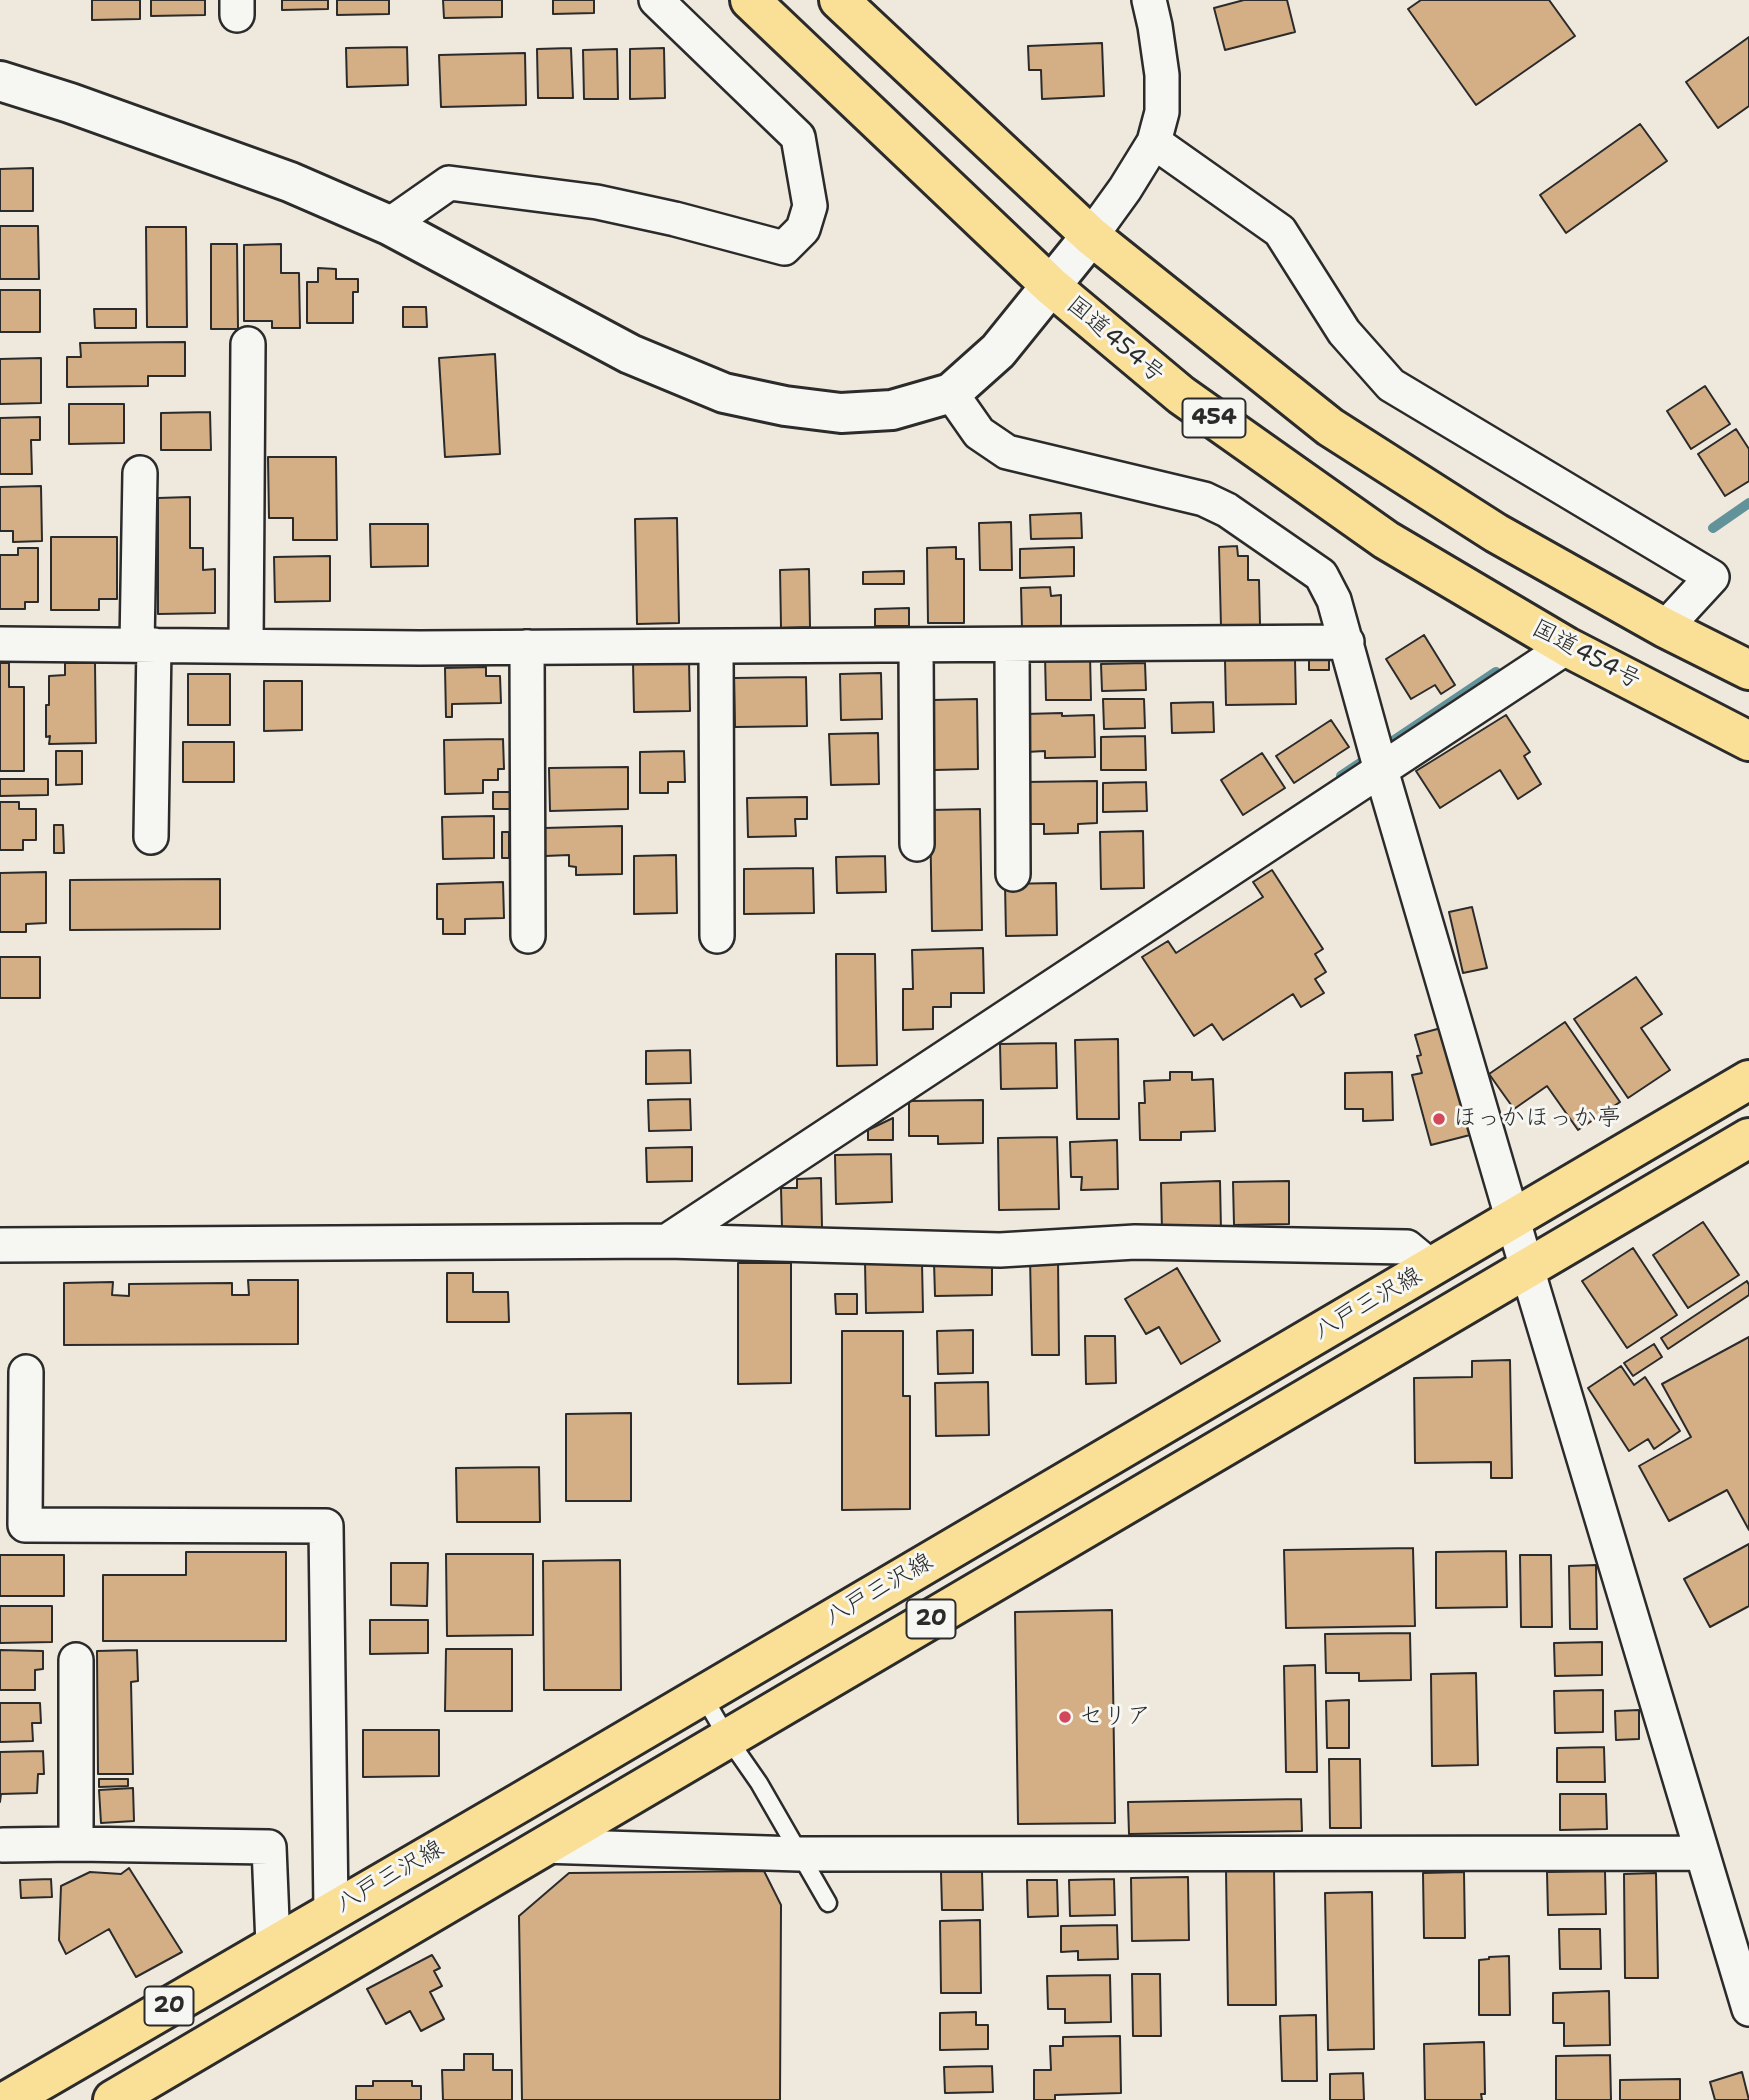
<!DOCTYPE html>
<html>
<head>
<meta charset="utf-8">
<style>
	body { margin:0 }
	canvas { display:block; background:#efe8dc }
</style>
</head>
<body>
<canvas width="1749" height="2100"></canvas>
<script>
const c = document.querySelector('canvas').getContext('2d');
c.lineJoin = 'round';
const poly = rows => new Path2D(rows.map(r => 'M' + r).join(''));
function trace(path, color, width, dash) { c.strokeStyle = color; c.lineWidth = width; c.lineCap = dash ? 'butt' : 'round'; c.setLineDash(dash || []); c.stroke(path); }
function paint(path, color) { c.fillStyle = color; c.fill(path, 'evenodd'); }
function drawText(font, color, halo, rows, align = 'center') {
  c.font = font + ' "Shantell Sans","Klee One",sans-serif'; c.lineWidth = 6; c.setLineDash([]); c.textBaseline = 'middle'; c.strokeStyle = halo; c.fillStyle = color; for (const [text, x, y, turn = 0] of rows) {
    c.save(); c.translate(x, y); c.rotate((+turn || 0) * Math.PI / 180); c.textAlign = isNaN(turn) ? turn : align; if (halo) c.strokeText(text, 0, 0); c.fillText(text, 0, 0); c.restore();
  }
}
trace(poly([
	[1713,528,1749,503],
	[1341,776,1496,672]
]), '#62929a', 10);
const building = poly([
	[92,0,140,0,140,19,92,20,92,0],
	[151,0,205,0,205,15,151,16,151,0],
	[282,0,328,0,328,9,282,10,282,0],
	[337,0,389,0,389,14,337,15,337,0],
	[443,0,502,0,502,17,444,18,443,0],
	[553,0,594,0,594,13,553,14,553,0],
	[1244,0,1287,0,1295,32,1225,50,1214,8,1244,0],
	[1421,0,1549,0,1575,36,1476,105,1408,9,1421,0],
	[1749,37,1749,106,1718,128,1686,82,1749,37],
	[1102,43,1104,96,1042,99,1041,70,1029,70,1028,46,1102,43],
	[407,47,408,85,347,87,346,48,407,47],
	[571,48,573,98,538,98,537,49,571,48],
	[664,48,665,98,630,99,630,49,664,48],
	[617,49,618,99,584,99,583,50,617,49],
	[525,53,526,105,441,107,439,55,525,53],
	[1640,124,1667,161,1566,233,1540,195,1640,124],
	[33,168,33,211,0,211,0,169,33,168],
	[0,226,38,226,39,279,0,279,0,226],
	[146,227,186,227,187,327,147,327,146,227],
	[211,244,237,244,238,329,211,329,211,244],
	[281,244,281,273,299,273,300,328,272,328,272,321,244,321,244,245,281,244],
	[318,268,336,269,336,279,358,279,358,292,353,292,353,323,307,323,307,282,318,282,318,268],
	[0,290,40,290,40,332,0,332,0,290],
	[403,307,426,307,427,327,403,327,403,307],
	[94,309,136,309,136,328,95,328,94,309],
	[185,342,185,376,148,376,148,386,67,387,67,357,81,357,80,343,185,342],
	[495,354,500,454,445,457,439,358,495,354],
	[41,358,41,403,0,404,0,359,41,358],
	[1705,386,1730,424,1691,449,1667,411,1705,386],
	[69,404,124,404,124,443,69,444,69,404],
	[210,412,211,450,161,450,161,413,210,412],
	[40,417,40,440,31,440,32,474,0,474,0,418,40,417],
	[1736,429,1749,449,1749,481,1725,496,1698,454,1736,429],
	[268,457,336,457,337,540,293,540,293,518,269,518,268,457],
	[41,486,42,541,13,542,13,531,0,531,0,487,41,486],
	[190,497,190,548,203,548,203,570,215,569,215,613,158,614,158,498,190,497],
	[1081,513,1082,538,1031,539,1030,515,1081,513],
	[677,518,679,623,637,624,635,519,677,518],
	[1011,522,1012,570,980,570,979,523,1011,522],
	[370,524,428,524,428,566,371,567,370,524],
	[51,537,117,537,117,599,99,599,99,610,51,610,51,537],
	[1237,546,1238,556,1248,556,1248,580,1259,580,1260,625,1221,627,1219,547,1237,546],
	[956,547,956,559,964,559,964,623,928,623,927,548,956,547],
	[1074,547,1074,576,1020,578,1020,549,1074,547],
	[18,548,38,548,38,602,25,602,25,609,0,609,0,555,18,555,18,548],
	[330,556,330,601,275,602,274,557,330,556],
	[809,569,810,627,781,628,780,570,809,569],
	[904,571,904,584,863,584,863,572,904,571],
	[1050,587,1051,596,1061,595,1061,629,1022,630,1021,588,1050,587],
	[909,608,909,626,875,626,875,609,909,608],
	[1424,635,1455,685,1441,694,1435,685,1411,699,1386,659,1424,635],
	[1090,655,1091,700,1046,700,1045,656,1090,655],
	[1309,655,1329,655,1329,670,1309,670,1309,655],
	[1295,659,1296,704,1226,705,1225,660,1295,659],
	[689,660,690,711,634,712,633,661,689,660],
	[0,663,9,663,9,687,24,687,24,771,0,771,0,663],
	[65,663,95,663,96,743,49,744,50,736,46,737,46,705,49,705,49,676,65,675,65,663],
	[1145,663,1146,690,1102,691,1101,664,1145,663],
	[486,667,486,676,500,676,501,703,452,704,452,717,446,717,445,668,486,667],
	[881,673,882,719,841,720,840,674,881,673],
	[188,674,230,674,230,725,188,725,188,674],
	[806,677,807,726,735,727,734,678,806,677],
	[264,681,302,681,302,730,264,731,264,681],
	[977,699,978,769,934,770,933,700,977,699],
	[1103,699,1144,699,1145,728,1104,729,1103,699],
	[1213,702,1214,732,1172,733,1171,703,1213,702],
	[1062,713,1062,716,1094,715,1095,757,1045,758,1045,751,1026,752,1025,714,1062,713],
	[1506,715,1530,752,1524,756,1541,784,1518,799,1500,770,1440,808,1416,771,1506,715],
	[1331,720,1349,747,1294,783,1276,756,1331,720],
	[878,733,879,784,831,785,829,734,878,733],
	[1145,736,1146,770,1101,770,1101,737,1145,736],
	[503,739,504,769,498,769,498,780,483,780,483,793,445,794,444,740,503,739],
	[183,742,234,742,234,782,183,782,183,742],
	[56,751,82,751,82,784,56,785,56,751],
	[684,751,685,782,668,782,668,793,640,793,640,752,684,751],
	[1262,753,1285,788,1243,815,1221,780,1262,753],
	[628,767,628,809,550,811,549,768,628,767],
	[0,779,48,779,48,795,0,796,0,779],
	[1097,781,1097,823,1078,824,1078,833,1044,834,1044,824,1025,824,1024,782,1097,781],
	[1146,782,1147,811,1103,812,1103,783,1146,782],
	[493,792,510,792,510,809,493,809,493,792],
	[807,797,807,819,795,819,796,836,748,837,747,798,807,797],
	[0,802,19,802,19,809,36,809,36,840,23,840,23,850,0,850,0,802],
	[980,809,982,930,932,931,930,810,980,809],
	[494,816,494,858,443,859,442,817,494,816],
	[54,825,63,825,64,853,54,853,54,825],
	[622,826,622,874,576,875,576,867,569,866,569,855,545,856,544,828,622,826],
	[1143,831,1144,888,1101,889,1100,832,1143,831],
	[502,832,509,832,509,858,502,858,502,832],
	[676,855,677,913,634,914,634,856,676,855],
	[885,856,886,892,837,893,836,857,885,856],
	[813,868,814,913,744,914,744,869,813,868],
	[1272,870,1323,949,1315,954,1326,972,1315,979,1324,993,1301,1007,1293,994,1223,1040,1212,1024,1194,1036,1142,957,1168,941,1176,953,1263,897,1253,882,1272,870],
	[46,872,46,923,26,924,26,932,0,932,0,873,46,872],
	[220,879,220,929,70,930,70,880,220,879],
	[503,882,504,918,465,919,465,934,443,934,443,919,437,919,437,884,503,882],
	[1056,883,1057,935,1006,936,1005,884,1056,883],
	[1472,907,1487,968,1463,973,1449,912,1472,907],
	[983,948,984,993,951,993,951,1007,933,1007,933,1029,903,1030,903,989,913,989,912,950,983,948],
	[836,954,875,954,877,1065,837,1066,836,954],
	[0,957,40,957,40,998,0,998,0,957],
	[1636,977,1662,1014,1641,1028,1670,1070,1628,1098,1574,1019,1636,977],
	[1565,1022,1620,1102,1578,1130,1547,1086,1514,1109,1489,1074,1565,1022],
	[1441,1028,1470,1135,1431,1145,1412,1075,1422,1073,1417,1056,1421,1055,1415,1035,1441,1028],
	[1118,1039,1119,1119,1077,1119,1075,1040,1118,1039],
	[1056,1043,1057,1088,1001,1089,1000,1044,1056,1043],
	[690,1050,691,1083,646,1084,646,1051,690,1050],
	[1170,1072,1192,1072,1192,1080,1213,1079,1215,1131,1181,1132,1181,1140,1140,1140,1139,1103,1145,1103,1144,1081,1170,1080,1170,1072],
	[1392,1072,1393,1120,1363,1121,1363,1109,1345,1109,1345,1073,1392,1072],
	[690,1099,691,1130,649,1131,648,1100,690,1099],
	[983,1100,983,1143,938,1144,938,1136,909,1136,909,1101,983,1100],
	[893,1118,893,1140,868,1140,868,1130,893,1118],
	[1057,1137,1059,1209,999,1210,998,1138,1057,1137],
	[1117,1140,1118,1189,1081,1190,1082,1177,1071,1177,1070,1142,1117,1140],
	[692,1147,692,1181,647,1182,646,1148,692,1147],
	[891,1154,892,1202,836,1204,835,1155,891,1154],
	[821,1178,822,1228,782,1229,781,1188,797,1188,797,1179,821,1178],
	[1220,1181,1221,1231,1162,1232,1161,1183,1220,1181],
	[1289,1181,1289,1224,1234,1225,1233,1182,1289,1181],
	[1703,1222,1739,1275,1688,1308,1653,1255,1703,1222],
	[1633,1248,1677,1315,1627,1348,1582,1281,1633,1248],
	[1030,1258,1058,1258,1059,1355,1032,1355,1030,1258],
	[992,1261,992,1295,935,1296,934,1262,992,1261],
	[865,1262,922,1262,923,1312,866,1313,865,1262],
	[738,1263,791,1263,791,1383,738,1384,738,1263],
	[1177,1268,1220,1341,1181,1364,1159,1327,1146,1334,1125,1299,1177,1268],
	[447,1273,473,1273,473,1292,508,1292,509,1322,447,1322,447,1273],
	[248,1280,298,1280,298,1344,64,1345,64,1283,113,1282,112,1295,129,1296,129,1284,232,1283,232,1295,249,1295,248,1280],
	[1747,1281,1749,1285,1749,1295,1668,1349,1661,1338,1747,1281],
	[835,1294,857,1294,857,1314,836,1314,835,1294],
	[973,1330,973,1373,938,1374,937,1331,973,1330],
	[842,1331,903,1331,903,1396,910,1396,910,1509,842,1510,842,1331],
	[1085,1336,1115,1336,1116,1383,1086,1384,1085,1336],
	[1749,1337,1749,1530,1727,1490,1669,1521,1639,1466,1691,1437,1662,1384,1749,1337],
	[1654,1344,1662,1357,1633,1376,1624,1363,1654,1344],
	[1510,1360,1512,1478,1491,1478,1491,1462,1415,1463,1414,1378,1472,1377,1472,1361,1510,1360],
	[1621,1366,1634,1385,1645,1377,1680,1431,1654,1449,1648,1439,1629,1451,1588,1388,1621,1366],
	[988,1382,989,1435,936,1436,935,1383,988,1382],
	[631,1413,631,1501,566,1501,566,1414,631,1413],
	[539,1467,540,1522,457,1522,456,1468,539,1467],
	[1749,1544,1749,1606,1710,1627,1684,1579,1749,1544],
	[1413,1548,1415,1626,1286,1628,1284,1550,1413,1548],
	[1506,1551,1507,1607,1436,1608,1436,1552,1506,1551],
	[186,1552,286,1552,286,1641,103,1641,103,1575,186,1575,186,1552],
	[446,1554,533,1554,533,1635,447,1636,446,1554],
	[0,1555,64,1555,64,1596,0,1596,0,1555],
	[1520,1555,1551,1555,1552,1627,1521,1627,1520,1555],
	[620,1560,621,1690,544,1690,543,1561,620,1560],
	[391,1563,428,1563,427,1606,391,1605,391,1563],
	[1596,1565,1597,1629,1570,1629,1569,1566,1596,1565],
	[0,1606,52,1606,52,1642,0,1643,0,1606],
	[1112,1610,1115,1823,1018,1824,1015,1612,1112,1610],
	[370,1620,428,1620,428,1653,370,1654,370,1620],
	[1410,1633,1411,1680,1359,1681,1359,1673,1326,1673,1325,1634,1410,1633],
	[1602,1642,1602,1675,1555,1676,1554,1643,1602,1642],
	[446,1649,512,1649,512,1711,445,1711,446,1649],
	[0,1650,43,1651,43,1669,35,1670,35,1690,0,1690,0,1650],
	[137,1650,138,1681,131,1682,133,1774,98,1774,97,1651,137,1650],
	[1315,1665,1317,1772,1286,1772,1284,1666,1315,1665],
	[1476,1673,1478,1765,1432,1766,1431,1674,1476,1673],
	[1603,1690,1603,1732,1555,1733,1554,1691,1603,1690],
	[1349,1700,1349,1748,1327,1748,1326,1701,1349,1700],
	[0,1703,40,1703,41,1723,32,1723,33,1741,0,1742,0,1703],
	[1639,1710,1639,1739,1616,1740,1615,1711,1639,1710],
	[363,1730,439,1730,439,1776,363,1777,363,1730],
	[1604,1747,1605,1782,1557,1782,1557,1748,1604,1747],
	[43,1751,44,1774,38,1774,37,1793,1,1794,0,1802,0,1752,43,1751],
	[1329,1759,1360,1759,1361,1828,1330,1828,1329,1759],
	[99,1779,128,1779,128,1786,99,1787,99,1779],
	[133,1788,134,1821,101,1823,99,1790,133,1788],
	[1560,1794,1606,1794,1607,1829,1560,1830,1560,1794],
	[1301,1799,1302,1831,1129,1834,1128,1802,1301,1799],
	[129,1868,182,1952,136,1977,109,1929,66,1954,59,1940,61,1886,90,1872,121,1874,129,1868],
	[1274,1869,1276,2005,1228,2005,1226,1870,1274,1869],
	[764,1871,781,1905,780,2100,522,2100,519,1916,569,1873,764,1871],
	[1605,1871,1606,1914,1548,1915,1547,1872,1605,1871],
	[941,1872,982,1872,983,1910,942,1910,941,1872],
	[1464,1872,1465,1938,1424,1938,1423,1873,1464,1872],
	[1656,1873,1658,1978,1625,1978,1624,1874,1656,1873],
	[1188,1877,1189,1940,1132,1941,1131,1878,1188,1877],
	[51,1879,52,1897,21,1898,20,1880,51,1879],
	[1114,1879,1115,1915,1070,1916,1069,1880,1114,1879],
	[1027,1880,1057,1880,1058,1916,1028,1917,1027,1880],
	[1372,1892,1374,2049,1328,2050,1325,1893,1372,1892],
	[980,1920,981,1993,941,1993,940,1921,980,1920],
	[1117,1925,1118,1959,1078,1960,1078,1951,1061,1952,1061,1926,1117,1925],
	[1559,1929,1600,1929,1601,1969,1560,1969,1559,1929],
	[432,1955,440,1968,434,1971,442,1986,430,1992,444,2019,421,2031,410,2011,386,2024,367,1989,432,1955],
	[1509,1956,1510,2015,1479,2015,1479,1960,1489,1959,1489,1957,1509,1956],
	[1132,1974,1160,1974,1161,2036,1133,2036,1132,1974],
	[1110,1975,1111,2022,1065,2023,1065,2009,1048,2009,1047,1976,1110,1975],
	[1609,1991,1610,2045,1564,2046,1564,2023,1553,2023,1553,1993,1609,1991],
	[976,2012,976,2025,988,2025,988,2049,940,2050,940,2013,976,2012],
	[1316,2015,1317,2081,1282,2081,1280,2016,1316,2015],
	[1120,2036,1121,2093,1055,2095,1055,2100,1034,2100,1034,2070,1051,2070,1050,2046,1063,2046,1063,2037,1120,2036],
	[1484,2042,1485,2094,1481,2094,1482,2100,1425,2100,1424,2044,1484,2042],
	[464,2054,493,2054,493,2070,512,2070,512,2100,443,2100,442,2070,464,2070,464,2054],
	[1610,2055,1611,2100,1556,2100,1556,2056,1610,2055],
	[992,2066,993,2092,945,2093,944,2067,992,2066],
	[1742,2072,1749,2100,1715,2100,1710,2082,1742,2072],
	[1363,2073,1364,2100,1330,2100,1330,2074,1363,2073],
	[1680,2079,1680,2100,1620,2100,1620,2080,1680,2079],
	[373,2081,412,2081,412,2086,421,2086,421,2100,356,2100,356,2086,373,2086,373,2081]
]);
paint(building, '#d4af86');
trace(building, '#2b2b2b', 2);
const lane = poly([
	[702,1694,727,1737,759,1783,828,1903]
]);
const street = poly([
	[237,0,237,15],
	[1154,142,1280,231,1344,332,1391,385,1712,577,1665,628],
	[389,225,449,183,597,202,675,219,784,248,803,229,810,206,798,137,656,0],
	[1091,236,1125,189,1154,142,1162,112,1162,75,1155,26,1149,0],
	[951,393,979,433,1007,452,1204,499,1227,510,1321,575,1334,600,1381,770,1534,1292,1749,2009],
	[0,644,420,648,1347,642],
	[137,645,140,473],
	[1012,645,1013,874],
	[246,646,248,344],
	[916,646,917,844],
	[527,647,528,936],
	[716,647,717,936],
	[151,837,154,645],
	[667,1241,1000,1250,1135,1242,1407,1247,1431,1267],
	[0,1245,667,1241,1567,647],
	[26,1372,25,1525,326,1526,331,1911],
	[76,1844,76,1660],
	[3,1845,76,1844,269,1847,273,1945],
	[542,1846,799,1854,1702,1853]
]);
const secondary = poly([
	[0,81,70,103,290,182,389,225,630,354,724,393,785,406,841,413,892,410,951,393,998,351,1091,236]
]);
const primary = poly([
	[8,2100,521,1802,1749,1080],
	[113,2100,1749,1138]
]);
const highway = poly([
	[750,0,1051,286,1181,395,1386,540,1567,647,1749,741],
	[839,0,1091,236,1330,427,1496,533,1665,628,1749,670]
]);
trace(lane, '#2b2b2b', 21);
trace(street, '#2b2b2b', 38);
trace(secondary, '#2b2b2b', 44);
trace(primary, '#2b2b2b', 44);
trace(highway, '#2b2b2b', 44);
trace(lane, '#f6f6f2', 16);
trace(street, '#f6f6f2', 33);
trace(secondary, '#f6f6f2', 38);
trace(primary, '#fadf96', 38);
trace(highway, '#fadf96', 38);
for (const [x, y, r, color] of [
	[1439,1119,7,"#d1495b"],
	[1065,1717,7,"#d1495b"]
]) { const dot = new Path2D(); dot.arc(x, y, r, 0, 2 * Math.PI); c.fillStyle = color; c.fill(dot); trace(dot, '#f6f6f2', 2.5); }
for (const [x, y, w] of [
	[1214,418,63],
	[931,1619,49],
	[169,2006,49]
]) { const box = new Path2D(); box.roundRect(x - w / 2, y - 19.5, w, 39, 5); c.fillStyle = '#f6f6f2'; c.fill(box); trace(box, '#2b2b2b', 2); }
drawText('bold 23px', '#2b2b2b', null, [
	["454",1214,418],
	["20",931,1619],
	["20",169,2006]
]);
drawText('24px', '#2b2b2b', '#f6f6f2', [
	["国道454号",1115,340,40],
	["国道454号",1586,655,28],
	["八戸三沢線",1368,1304,-30],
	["八戸三沢線",879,1590,-30],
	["八戸三沢線",390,1877,-30]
]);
drawText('24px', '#2b2b2b', '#f6f6f2', [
	["ほっかほっか亭",1453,1119],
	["セリア",1079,1717]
], 'left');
</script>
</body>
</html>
